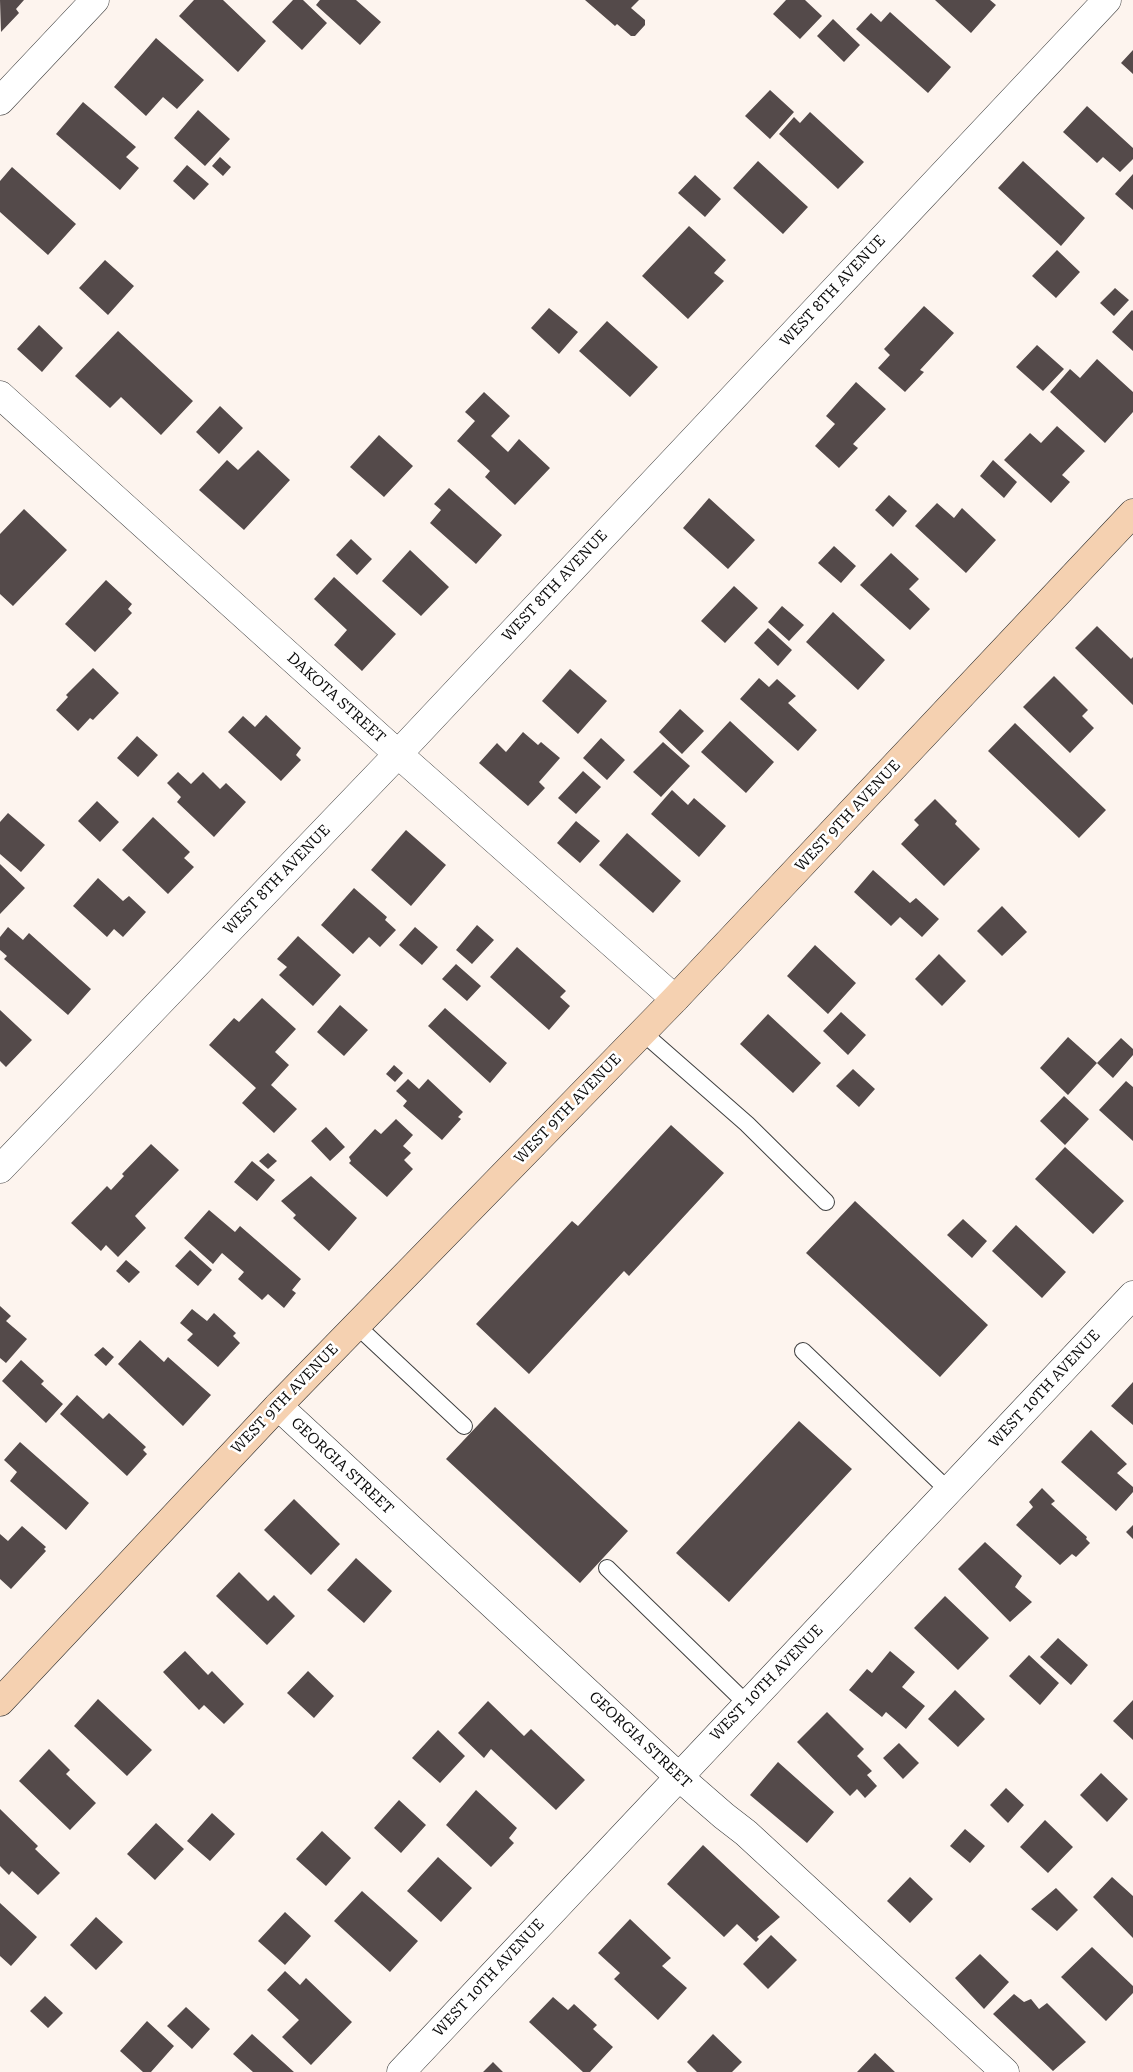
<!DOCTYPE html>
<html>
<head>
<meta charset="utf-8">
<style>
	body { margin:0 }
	canvas { display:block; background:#fdf4ee }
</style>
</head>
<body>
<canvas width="1133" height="2072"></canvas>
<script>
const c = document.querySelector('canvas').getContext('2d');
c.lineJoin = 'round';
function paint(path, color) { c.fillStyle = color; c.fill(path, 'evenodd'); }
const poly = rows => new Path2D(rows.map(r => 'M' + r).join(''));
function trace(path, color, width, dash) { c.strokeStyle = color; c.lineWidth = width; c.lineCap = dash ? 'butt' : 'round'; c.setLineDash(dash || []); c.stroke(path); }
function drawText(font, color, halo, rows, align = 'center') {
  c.font = font + ' "Roboto Serif",serif'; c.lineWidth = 5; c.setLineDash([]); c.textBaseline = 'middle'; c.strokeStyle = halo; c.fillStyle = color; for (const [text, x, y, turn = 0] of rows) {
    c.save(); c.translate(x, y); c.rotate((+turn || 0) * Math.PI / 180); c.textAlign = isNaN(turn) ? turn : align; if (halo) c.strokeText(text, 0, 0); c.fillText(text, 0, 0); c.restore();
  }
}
paint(poly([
	[0,0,24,0,16,9,19,13,1,32],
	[194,0,223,0,266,41,238,72,179,16],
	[293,0,303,0,327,23,302,50,272,22],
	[320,0,356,0,381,22,360,45,316,5],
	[585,0,639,0,631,8,645,20,645,25,635,36,631,36,617,24,615,26],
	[786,0,805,0,822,16,800,39,773,14],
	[935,0,990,0,996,5,971,33],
	[890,12,951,67,928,93,856,29,871,13,881,22],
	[833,19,860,45,844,62,817,36],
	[156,38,204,80,177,109,163,97,146,116,114,87],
	[1133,50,1133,74,1121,63],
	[770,90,794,112,770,139,745,116],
	[83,102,136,147,126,157,139,168,120,190,56,134],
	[1087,106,1133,148,1133,159,1120,172,1103,157,1097,163,1063,132],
	[198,110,230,139,205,166,174,138],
	[810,112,864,162,838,189,779,134,794,117,800,123],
	[220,157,231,167,223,176,212,166],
	[758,161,808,207,783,234,733,188],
	[1023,161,1085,218,1061,246,998,188],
	[187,165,209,184,194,200,173,181],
	[12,167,76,224,48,255,0,212,0,181],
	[1133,174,1133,210,1115,194],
	[695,175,721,199,705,217,678,193],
	[689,226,726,260,714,273,724,281,688,319,642,276],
	[1057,250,1080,272,1056,298,1032,276],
	[105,260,134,286,108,315,79,288],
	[1115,288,1129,300,1114,316,1100,303],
	[924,306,954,333,920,370,924,372,905,392,878,368,890,355,884,349],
	[549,308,578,332,559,354,531,328],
	[1132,310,1133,311,1133,351,1112,332],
	[607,321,658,367,630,397,579,351],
	[39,325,63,348,42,372,17,349],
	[118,331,193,401,161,435,121,397,110,408,75,376],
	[1037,345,1064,369,1043,391,1016,367],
	[1097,359,1133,392,1133,412,1105,443,1050,392,1070,369,1080,378],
	[856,382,886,409,853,444,858,448,839,468,815,446,835,424,826,416],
	[484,392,510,416,491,436,508,452,519,439,550,468,515,505,485,477,490,471,457,441,475,421,465,412],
	[220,406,243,428,219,454,196,432],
	[1057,426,1085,451,1062,475,1070,482,1051,503,1004,460,1030,433,1041,443],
	[379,435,413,466,384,497,350,467],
	[258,450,290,480,244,530,199,490,227,460,238,470],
	[993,460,1017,482,1004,498,980,476],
	[449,488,502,535,476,564,430,523,441,510,434,504],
	[889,495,907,511,893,527,875,510],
	[709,498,755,540,728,569,683,528],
	[937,503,954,518,962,508,996,540,966,573,915,526],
	[24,509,67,550,13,606,0,594,0,534],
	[351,539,372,559,357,575,336,555],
	[834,546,856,566,841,583,818,563],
	[410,550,449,587,421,616,382,581],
	[891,553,919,579,909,589,930,609,910,630,860,585],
	[334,577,396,634,362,671,334,645,347,630,314,599],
	[106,580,132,604,128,609,132,613,95,652,65,624],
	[734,586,758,608,725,643,701,621],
	[782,606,804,625,789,641,768,622],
	[833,612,885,660,858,690,806,642],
	[1097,626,1131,659,1133,657,1133,705,1075,648],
	[768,628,792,650,778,666,754,643],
	[93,668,119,693,93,720,90,718,78,731,56,710,68,697,66,695],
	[570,669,607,701,578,734,542,701],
	[1054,676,1088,710,1082,716,1094,728,1070,753,1023,707],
	[759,678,769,687,777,679,796,696,788,703,817,730,798,751,740,699],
	[680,709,704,731,682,754,659,732],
	[266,715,301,748,296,755,301,760,281,781,228,732,243,716,255,727],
	[730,721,774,762,746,793,701,752],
	[1015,723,1106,810,1079,838,988,751],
	[523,732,538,745,541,742,560,758,539,782,545,788,528,806,479,763,497,743,506,752],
	[137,736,158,755,138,777,117,758],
	[601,738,625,760,607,780,583,758],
	[663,742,690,766,661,797,633,772],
	[583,771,601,787,576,814,558,798],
	[178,772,191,784,203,772,220,789,226,783,246,802,214,837,177,802,181,797,167,783],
	[672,790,688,805,694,798,726,826,699,857,651,814],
	[935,799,957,821,955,824,980,849,944,886,901,844,919,825,914,820],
	[97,801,119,822,100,842,78,821],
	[8,813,45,845,21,872,0,854,0,822],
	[153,817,190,852,184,858,194,867,168,894,122,850],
	[576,821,600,841,580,863,557,843],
	[406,830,446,865,411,906,371,870],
	[627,833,681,881,653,913,599,865],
	[0,864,25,888,0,914],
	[873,870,910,903,916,898,939,919,922,937,900,917,891,926,854,892],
	[98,878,123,901,129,896,146,912,123,937,114,929,107,937,73,906],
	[354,888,387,917,385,920,396,930,380,947,369,937,353,954,321,925],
	[1002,906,1027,932,1002,956,977,931],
	[477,925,494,940,472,964,456,950],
	[8,927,23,940,29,933,91,989,68,1015,4,959,7,956,0,950,0,937],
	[415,927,438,947,422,965,399,945],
	[298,936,341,975,313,1006,279,975,287,967,277,959],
	[815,945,856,983,828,1014,787,976],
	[517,947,566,991,560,997,570,1006,549,1030,490,977],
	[939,954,966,981,942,1006,915,979],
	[456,964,481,986,467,1001,442,979],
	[262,998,296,1029,275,1052,289,1065,271,1085,297,1109,274,1133,242,1103,256,1088,209,1045,234,1018,239,1022],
	[340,1005,368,1030,344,1056,317,1032],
	[445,1008,507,1063,490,1083,428,1026],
	[0,1010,32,1040,6,1067,0,1061],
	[841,1012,866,1035,848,1055,823,1031],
	[768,1014,821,1063,793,1093,740,1044],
	[1068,1037,1097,1063,1068,1095,1040,1068],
	[1121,1038,1133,1049,1133,1055,1113,1078,1097,1063],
	[394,1065,403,1073,395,1082,386,1074],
	[853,1069,875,1089,859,1107,836,1086],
	[408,1079,419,1089,428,1079,463,1112,458,1117,461,1119,442,1140,403,1106,407,1101,396,1091],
	[1126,1081,1133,1087,1133,1141,1099,1110],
	[1064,1096,1089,1119,1065,1145,1040,1121],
	[396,1119,413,1135,403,1146,411,1153,404,1160,413,1169,387,1197,349,1163,351,1161,349,1157,375,1129,381,1134],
	[671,1125,724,1173,629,1276,624,1271,529,1374,476,1324,572,1221,578,1226],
	[326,1127,345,1147,330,1161,311,1141],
	[151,1144,179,1170,135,1216,146,1228,118,1257,106,1245,101,1251,71,1223,107,1186,111,1190,124,1176,122,1174],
	[1065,1147,1124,1201,1093,1234,1035,1179],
	[268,1153,277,1161,268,1169,259,1161],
	[252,1161,275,1180,257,1201,234,1182],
	[311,1176,357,1218,329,1251,293,1218,296,1215,281,1201],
	[855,1201,988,1325,940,1377,806,1253],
	[209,1210,235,1232,240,1226,301,1279,292,1290,296,1293,284,1308,268,1294,262,1300,238,1279,244,1272,222,1253,213,1264,184,1238],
	[963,1219,987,1241,972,1258,947,1235],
	[1016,1225,1066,1272,1042,1298,992,1251],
	[190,1250,212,1270,198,1286,175,1266],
	[126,1260,140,1272,129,1283,116,1271],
	[0,1306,11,1316,6,1321,27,1339,6,1363,0,1358],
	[192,1309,207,1321,214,1313,236,1333,233,1336,240,1343,218,1367,187,1340,193,1334,180,1323],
	[140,1340,164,1362,168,1357,211,1395,183,1426,118,1364],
	[103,1347,114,1357,106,1366,94,1355],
	[21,1360,44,1381,41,1384,63,1404,46,1423,2,1381],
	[1133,1382,1133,1425,1111,1406],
	[77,1395,103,1419,109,1413,146,1447,143,1450,147,1454,127,1476,60,1414],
	[495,1407,628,1531,580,1583,446,1459],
	[799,1421,852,1469,729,1602,676,1553],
	[1091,1430,1127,1464,1117,1473,1133,1487,1133,1492,1116,1511,1061,1462],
	[20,1442,89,1503,66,1530,10,1481,17,1472,4,1460],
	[1042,1488,1055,1501,1051,1504,1087,1537,1086,1539,1090,1543,1076,1557,1072,1554,1060,1565,1016,1525,1033,1507,1029,1502],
	[294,1499,340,1544,311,1575,264,1530],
	[1133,1525,1133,1539,1126,1532],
	[22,1526,46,1547,44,1549,46,1551,11,1589,0,1579,0,1534,8,1541],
	[985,1542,1022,1576,1015,1587,1032,1602,1010,1622,958,1569],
	[356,1558,392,1591,364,1623,327,1590],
	[239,1572,268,1601,274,1595,295,1616,267,1645,216,1596],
	[945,1596,989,1638,958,1670,914,1628],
	[1058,1638,1088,1665,1071,1685,1040,1657],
	[185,1651,208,1675,212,1671,244,1704,224,1724,204,1705,199,1710,163,1672],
	[890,1651,915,1672,902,1687,925,1706,906,1729,886,1712,882,1717,849,1690,867,1669,872,1673],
	[1029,1655,1059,1683,1040,1705,1009,1676],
	[308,1671,334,1696,314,1718,287,1693],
	[955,1690,985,1719,958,1747,928,1719],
	[98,1699,152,1750,127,1776,74,1726],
	[1133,1700,1133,1740,1113,1721],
	[488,1701,524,1736,531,1729,585,1780,556,1810,491,1749,484,1758,458,1733],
	[827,1712,864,1749,857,1756,872,1771,867,1775,877,1786,865,1798,857,1789,850,1796,797,1742],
	[438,1730,465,1756,440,1783,412,1758],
	[899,1743,919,1763,903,1779,883,1758],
	[49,1749,70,1770,66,1774,96,1803,70,1830,19,1781],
	[778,1762,834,1812,807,1843,750,1795],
	[1101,1773,1128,1799,1107,1822,1080,1795],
	[1006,1788,1024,1805,1008,1823,990,1805],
	[476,1790,517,1828,509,1838,514,1843,491,1867,446,1825],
	[399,1800,426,1825,401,1853,374,1828],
	[0,1809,38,1846,35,1849,60,1873,38,1895,12,1871,9,1875,0,1866],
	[212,1813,235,1834,210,1861,187,1841],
	[1045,1820,1073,1847,1048,1873,1020,1847],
	[156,1823,184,1849,155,1880,127,1854],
	[965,1829,985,1846,970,1863,950,1846],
	[322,1831,351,1858,326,1886,296,1859],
	[703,1845,780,1917,757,1937,759,1939,756,1942,737,1924,724,1937,667,1884],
	[438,1857,472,1888,441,1922,407,1891],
	[910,1877,933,1899,910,1923,887,1901],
	[1112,1877,1133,1896,1133,1938,1093,1897],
	[1056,1888,1078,1910,1057,1931,1031,1909],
	[362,1891,418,1941,390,1972,334,1921],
	[0,1903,37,1937,11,1966,0,1956],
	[285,1912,311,1936,285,1965,258,1941],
	[96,1917,123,1942,96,1970,70,1945],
	[630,1919,671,1958,662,1966,687,1988,658,2020,614,1979,620,1973,598,1953],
	[771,1935,797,1960,768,1989,743,1964],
	[1092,1947,1133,1986,1133,1993,1106,2021,1061,1977],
	[980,1954,1009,1982,984,2009,955,1978],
	[285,1971,300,1985,306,1978,352,2022,311,2065,282,2037,299,2020,267,1990],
	[1014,1994,1024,2002,1031,1999,1039,2009,1047,2003,1086,2042,1053,2071,993,2014],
	[45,1996,63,2013,48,2028,30,2011],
	[553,1997,568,2010,574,2004,597,2025,593,2029,613,2047,590,2072,583,2072,529,2022],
	[186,2007,210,2029,192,2049,167,2026],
	[147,2021,174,2046,151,2072,143,2072,120,2051],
	[252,2034,294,2072,253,2072,233,2054],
	[713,2034,742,2062,732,2072,697,2072,687,2062],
	[875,2053,895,2072,857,2072],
	[493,2062,503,2072,483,2072]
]), '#544a4a');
const lane = poly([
	[642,1032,747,1124,826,1202],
	[356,1325,464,1426],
	[803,1351,949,1491],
	[607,1568,747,1704]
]);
const street = poly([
	[0,101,95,0],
	[0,395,398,754,675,999],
	[0,1169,398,754,1107,0],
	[278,1406,678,1776,724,1816,746,1833,1005,2072],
	[401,2072,1133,1295]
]);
const secondary = poly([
	[0,1702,278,1406,675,999,1133,513]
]);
trace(lane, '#3f3f3f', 18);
trace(street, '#3f3f3f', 29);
trace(secondary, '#2e2e2e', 29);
trace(lane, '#fff', 16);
trace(street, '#fff', 28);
trace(secondary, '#f5d1b1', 28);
drawText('15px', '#0c0c0c', '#fff', [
	["WEST 8TH AVENUE",833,291,-47],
	["WEST 8TH AVENUE",555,586,-47],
	["DAKOTA STREET",336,698,42],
	["WEST 9TH AVENUE",848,816,-47],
	["WEST 8TH AVENUE",277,880,-46],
	["WEST 9TH AVENUE",568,1109,-46],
	["WEST 10TH AVENUE",1045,1389,-47],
	["WEST 9TH AVENUE",285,1399,-46],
	["GEORGIA STREET",342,1466,43],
	["WEST 10TH AVENUE",767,1683,-46],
	["GEORGIA STREET",640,1740,43],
	["WEST 10TH AVENUE",489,1978,-47]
]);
</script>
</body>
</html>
